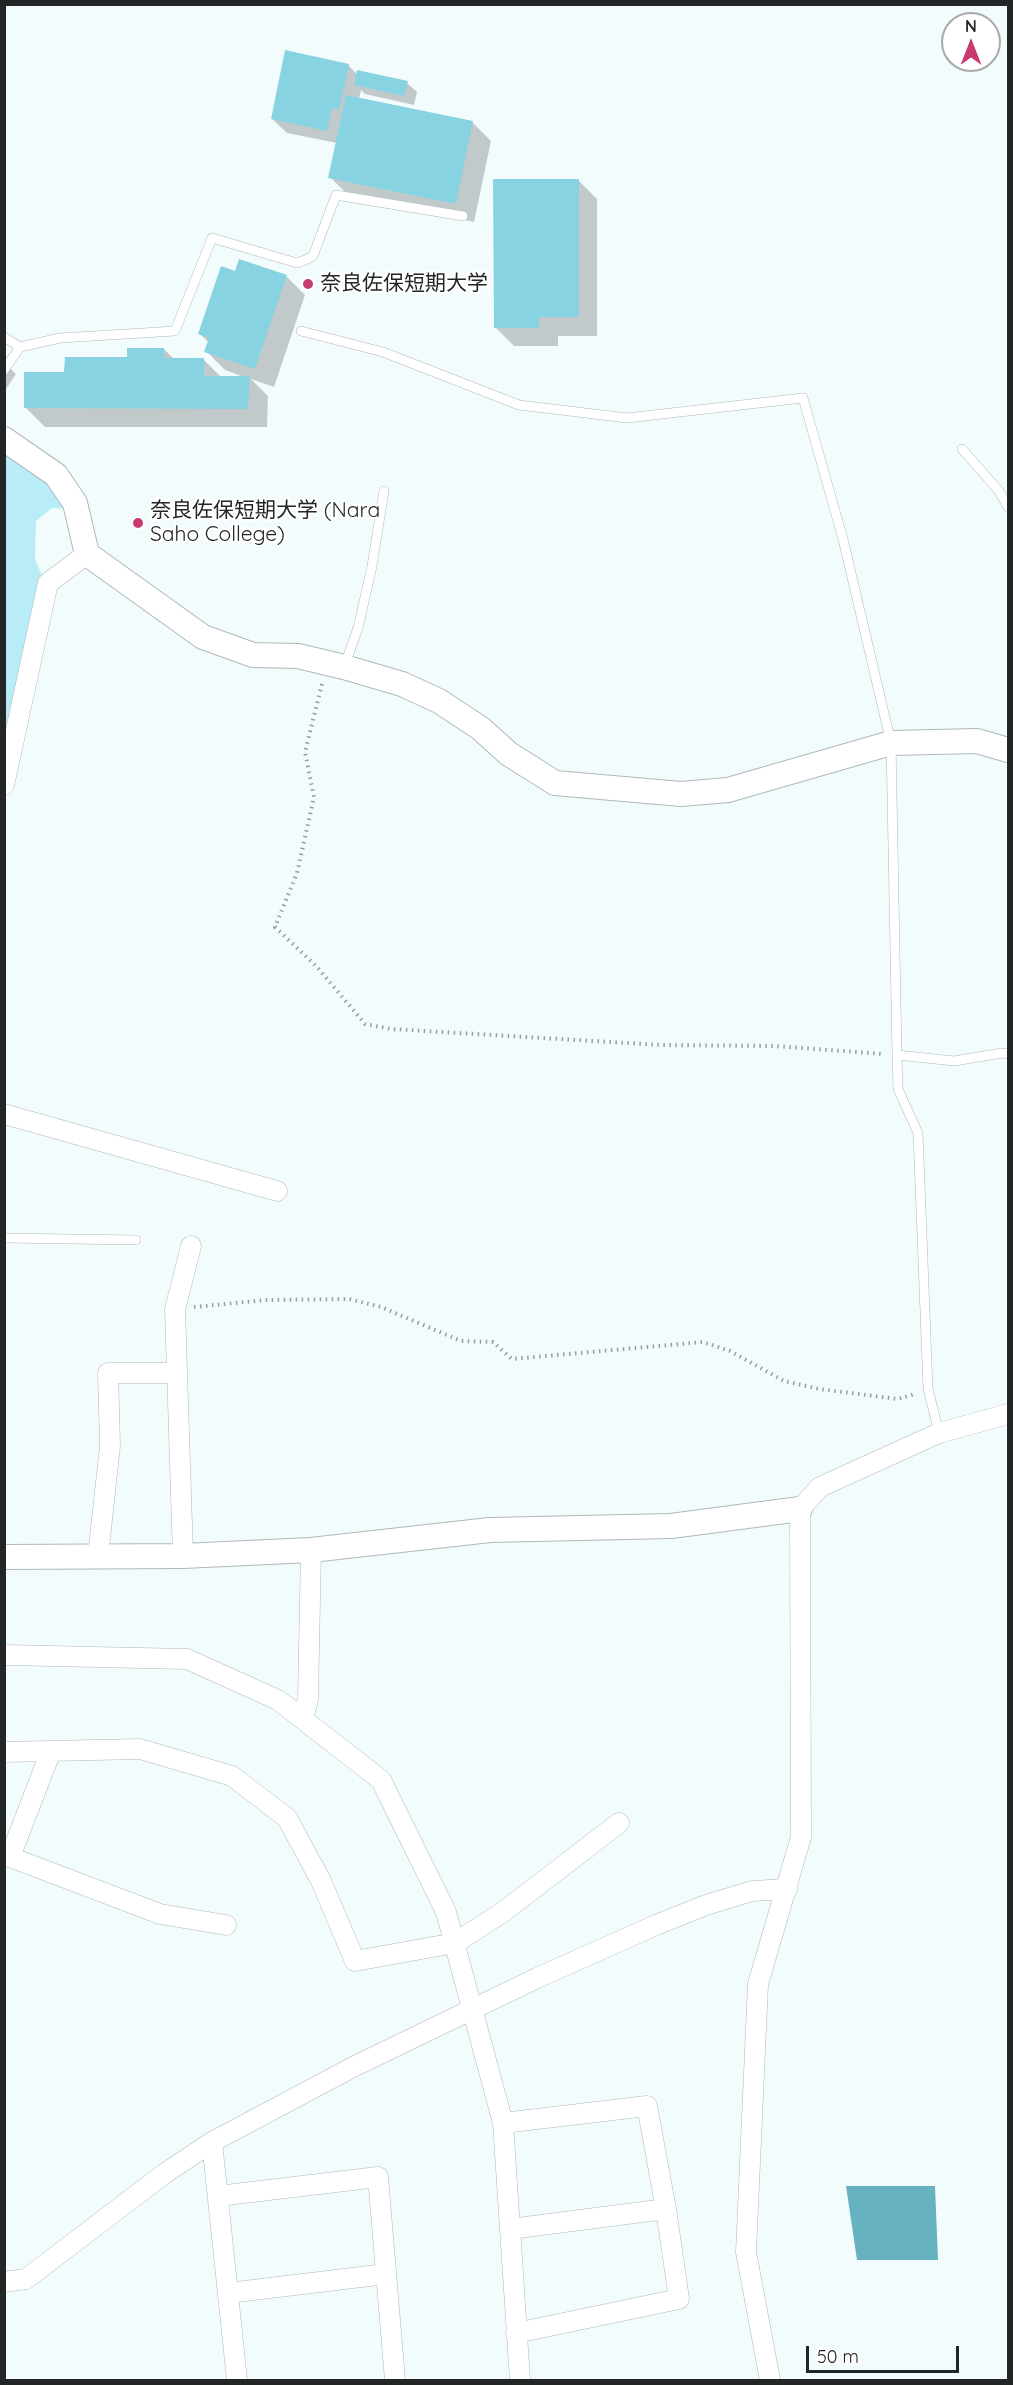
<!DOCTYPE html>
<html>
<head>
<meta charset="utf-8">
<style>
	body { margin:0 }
	#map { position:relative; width:1013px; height:2385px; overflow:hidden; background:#f3fcfd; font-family:Quicksand,sans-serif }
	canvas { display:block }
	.frame { position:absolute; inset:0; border:6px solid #232627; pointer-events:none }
	.north { position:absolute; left:941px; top:12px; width:60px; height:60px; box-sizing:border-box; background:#fff; border:2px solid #a7a8a9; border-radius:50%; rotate:0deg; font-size:16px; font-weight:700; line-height:24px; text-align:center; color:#232627 }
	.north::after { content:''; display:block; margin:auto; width:21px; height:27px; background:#c63b70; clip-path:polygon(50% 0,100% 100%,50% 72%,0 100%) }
	.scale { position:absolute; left:806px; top:2346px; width:153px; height:27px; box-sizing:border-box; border:3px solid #232627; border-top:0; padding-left:8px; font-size:18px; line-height:21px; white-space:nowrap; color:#232627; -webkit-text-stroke:4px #fff; paint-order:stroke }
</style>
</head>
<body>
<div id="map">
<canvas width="1013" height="2385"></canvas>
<div class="frame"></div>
<div class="north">N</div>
<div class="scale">50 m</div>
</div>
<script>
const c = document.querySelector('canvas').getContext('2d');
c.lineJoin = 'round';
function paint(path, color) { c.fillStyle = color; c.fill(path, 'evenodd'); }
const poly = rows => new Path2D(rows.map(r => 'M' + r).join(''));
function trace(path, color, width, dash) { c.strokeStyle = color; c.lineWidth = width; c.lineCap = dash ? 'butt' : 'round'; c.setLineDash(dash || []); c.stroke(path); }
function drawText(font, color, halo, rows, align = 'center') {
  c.font = font + ' Quicksand,"Noto Sans JP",sans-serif'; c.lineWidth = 4.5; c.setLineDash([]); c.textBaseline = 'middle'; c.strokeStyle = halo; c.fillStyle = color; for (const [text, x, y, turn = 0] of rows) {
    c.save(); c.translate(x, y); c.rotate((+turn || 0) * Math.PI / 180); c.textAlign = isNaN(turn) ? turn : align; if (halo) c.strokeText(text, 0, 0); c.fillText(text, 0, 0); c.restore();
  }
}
paint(poly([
	[5,451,53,479,70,509,52,508,36,521,35,559,43,578,5,748]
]), '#b8ecf6');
paint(poly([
	[846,2186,935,2186,938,2260,857,2260]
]), '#67b2c0');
paint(poly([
	[348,65,358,75,407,83,417,92,414,105,365,94,361,90,359,99,472,122,491,141,474,222,349,196,330,177,337,143,287,133,272,119],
	[578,180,597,199,597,336,558,336,558,346,514,346,495,327],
	[236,273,286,276,305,295,274,387,251,379,268,396,267,427,45,427,26,408,65,374,164,349,174,359,203,359,221,377,244,377,225,370,206,351,209,343,200,334],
	[4,362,16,374,4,392]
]), '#0003');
paint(poly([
	[285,50,349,64,339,110,332,108,327,131,271,119],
	[357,70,408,81,404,96,354,85],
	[346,95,473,121,456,204,328,178],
	[493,179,579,179,579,317,539,317,539,328,494,328],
	[239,259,287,275,255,369,204,352,209,338,198,334,221,266,235,271],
	[127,348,164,348,164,358,204,358,204,376,250,376,248,409,24,408,24,372,64,372,65,357,127,357]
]), '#88d3e1');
const service = poly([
	[301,331,383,352,519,405,627,418,803,398,843,539,891,743,897,1055,954,1061,1002,1053,1008,1054],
	[4,337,20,347],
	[4,370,20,347,60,338,175,331,212,238,297,263,305,260,313,256,336,195,463,216],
	[962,449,999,491,1008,507],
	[344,667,358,628,372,566,384,491],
	[897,1055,898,1089,918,1133,928,1389,939,1433],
	[4,1238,136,1240]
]);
const minor = poly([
	[4,785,48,583,87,554],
	[4,1114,277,1191],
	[98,1556,110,1446,108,1373,176,1373],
	[183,1556,175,1309,191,1246],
	[4,1655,187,1659,278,1700,381,1780,446,1912,503,2123,520,2380],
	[303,1719,308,1699,311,1550],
	[51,1751,10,1857,160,1914,226,1925],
	[4,1752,140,1749,232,1776,287,1818,321,1881,355,1961,455,1943,503,1912,619,1823],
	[503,2123,647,2106,666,2209,679,2299,516,2333],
	[212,2142,237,2380],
	[218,2196,378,2177,395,2380],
	[510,2229,666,2209],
	[4,2282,26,2279,164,2174,212,2142,353,2067,537,1978,656,1925,706,1905,752,1891,787,1889],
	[228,2293,386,2274],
	[770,2380,746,2252,758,1984,801,1837,800,1509,820,1487,939,1433,1008,1414]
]);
const tertiary = poly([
	[4,439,56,475,75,503,87,554,203,637,253,655,298,656,344,667,402,684,439,701,480,728,509,754,555,783,681,794,728,790,891,743,977,741,1008,750],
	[4,1557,183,1556,311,1550,490,1530,671,1526,800,1509]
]);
trace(service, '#afb8ba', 10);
trace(minor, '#afb8ba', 21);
trace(tertiary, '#afb8ba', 26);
trace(poly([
	[322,684,305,752,314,797,297,873,275,927,317,967,365,1024,391,1029,661,1045,775,1046,884,1054],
	[194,1307,266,1300,349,1299,381,1307,461,1341,493,1342,512,1359,703,1342,730,1351,784,1381,819,1389,898,1399,915,1394]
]), '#969d9e', 4, [1.5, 4.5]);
trace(service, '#fff', 9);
trace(minor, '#fff', 20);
trace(tertiary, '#fff', 24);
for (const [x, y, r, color] of [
	[308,284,6,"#c63b70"],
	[138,523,6,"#c63b70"]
]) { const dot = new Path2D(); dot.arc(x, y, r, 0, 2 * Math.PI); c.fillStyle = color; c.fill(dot); trace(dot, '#fff', 2); }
drawText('21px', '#232627', '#fff', [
	["奈良佐保短期大学",320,284],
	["奈良佐保短期大学 (Nara",150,511],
	["Saho College)",150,535]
], 'left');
</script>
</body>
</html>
